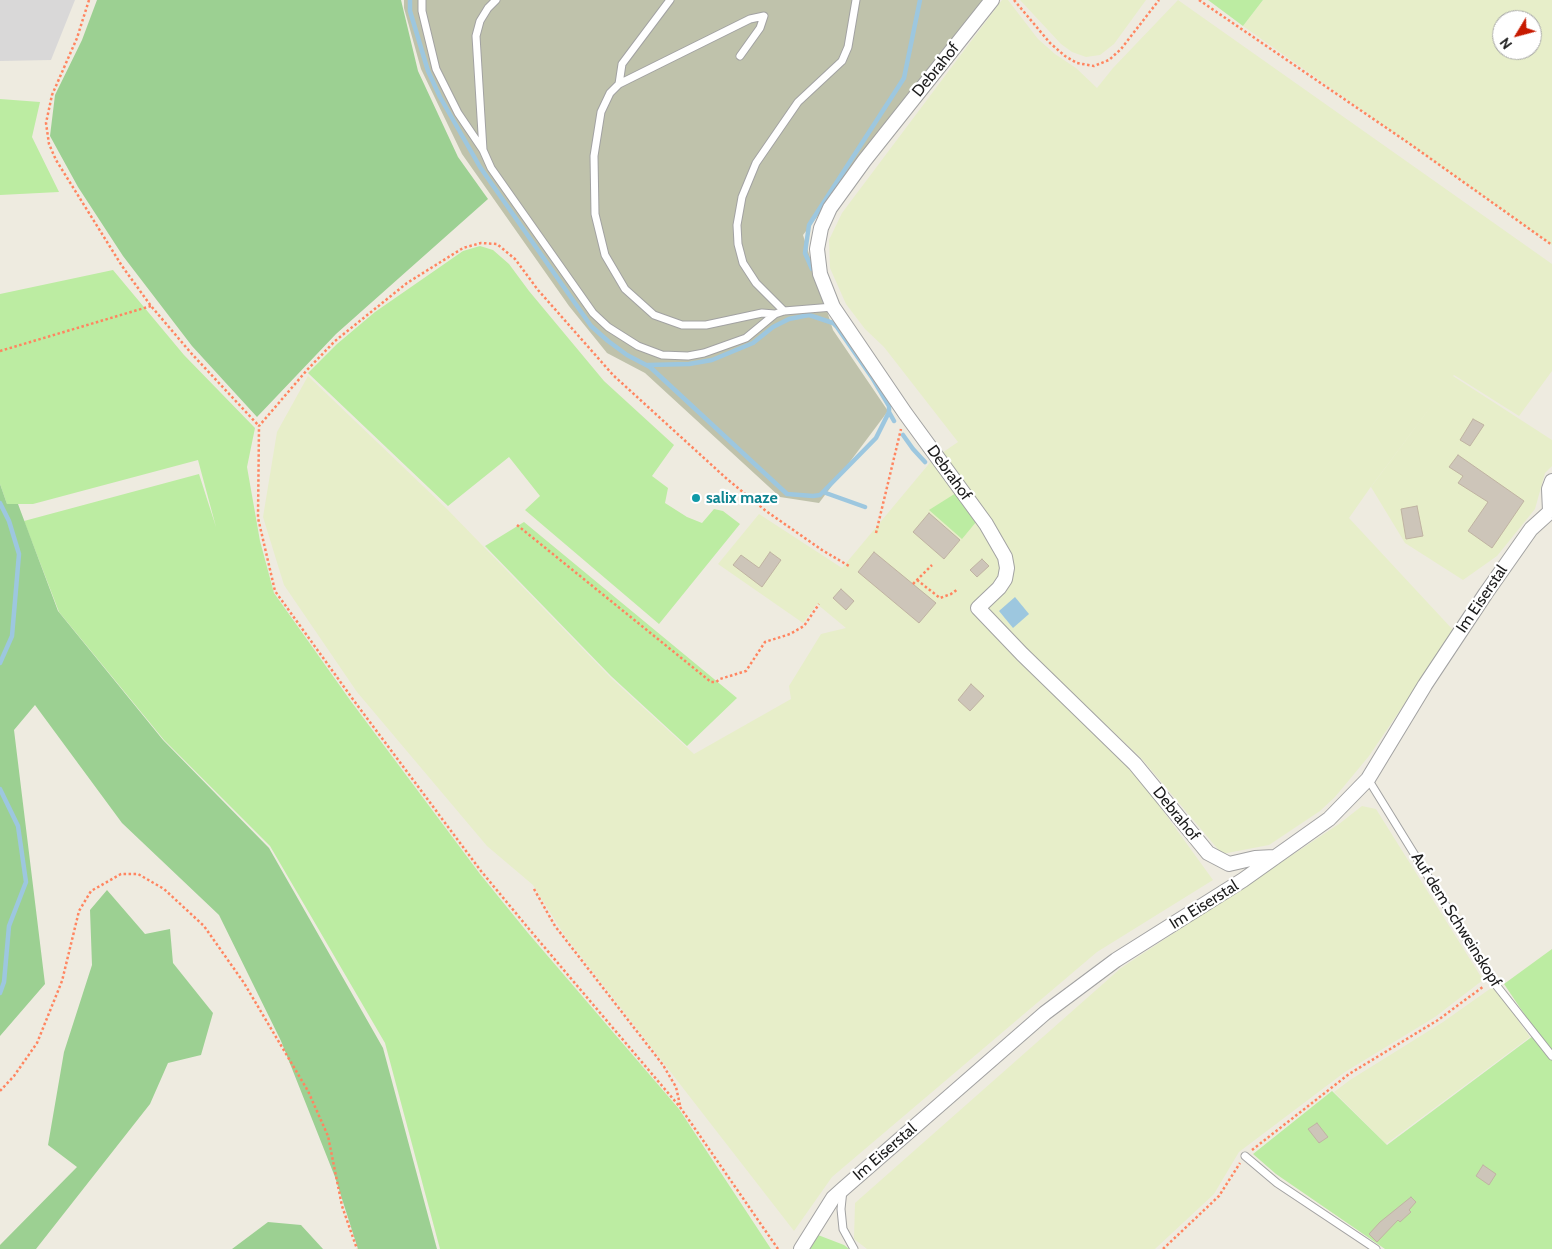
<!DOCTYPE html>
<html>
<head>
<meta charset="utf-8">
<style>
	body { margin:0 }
	#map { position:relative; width:1552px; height:1249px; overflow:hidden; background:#eeebe0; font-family:Cabin,sans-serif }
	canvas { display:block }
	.north { position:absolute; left:1492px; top:10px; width:50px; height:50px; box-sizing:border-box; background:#fff; border:1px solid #a4a4a4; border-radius:50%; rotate:233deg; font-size:14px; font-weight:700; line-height:20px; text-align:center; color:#1b1b1b }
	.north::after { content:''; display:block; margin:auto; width:18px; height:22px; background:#c71a00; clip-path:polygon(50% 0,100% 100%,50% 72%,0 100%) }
</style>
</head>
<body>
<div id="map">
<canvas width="1552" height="1249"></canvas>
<div class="north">N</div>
</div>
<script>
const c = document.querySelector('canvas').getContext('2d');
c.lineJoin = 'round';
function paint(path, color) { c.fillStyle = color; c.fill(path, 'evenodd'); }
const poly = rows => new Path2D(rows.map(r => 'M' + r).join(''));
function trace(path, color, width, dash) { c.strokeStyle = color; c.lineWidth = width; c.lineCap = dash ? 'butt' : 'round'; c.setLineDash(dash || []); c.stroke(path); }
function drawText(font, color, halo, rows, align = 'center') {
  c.font = font + ' Cabin,sans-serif'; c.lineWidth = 4.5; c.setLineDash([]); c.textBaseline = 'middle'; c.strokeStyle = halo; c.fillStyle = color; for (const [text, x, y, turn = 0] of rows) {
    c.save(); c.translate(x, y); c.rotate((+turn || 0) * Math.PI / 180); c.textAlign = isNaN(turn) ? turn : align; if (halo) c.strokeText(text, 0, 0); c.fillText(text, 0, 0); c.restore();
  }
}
paint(poly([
	[0,0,75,0,51,60,0,61]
]), '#d9d8d8');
paint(poly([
	[404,0,985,0,803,235,833,330,888,411,819,503,780,497,645,373,607,353,569,306,462,154,421,69,404,8]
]), '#bfc2ab');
paint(poly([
	[1002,0,1008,0,1038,39,1055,54,1076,68,1097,88,1113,68,1178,0,1552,264,1552,371,1519,416,1454,375,1453,376,1552,440,1552,466,1545,473,1535,509,1497,556,1463,580,1405,543,1371,487,1450,381,1370,488,1349,518,1454,631,1369,756,1335,797,1320,811,1269,845,1222,854,1141,758,1034,657,1132,768,1213,880,1097,952,832,1177,794,1231,565,936,533,885,487,846,357,692,284,585,263,517,277,432,308,376,447,509,611,678,694,754,791,699,789,686,821,634,846,628,817,604,803,623,718,564,759,514,842,568,933,459,958,442,884,347,865,329,846,304,830,268,829,240,842,213],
	[1020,0,1146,0,1114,44,1100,55,1086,57,1072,52,1061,44],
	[1263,0,1552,0,1552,245,1243,26],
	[1502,20,1532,20,1532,50,1502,50],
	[1362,806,1376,809,1483,980,1435,1017,1345,1072,1239,1152,1214,1194,1155,1249,867,1249,854,1239,855,1203,1121,968,1339,824],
	[1494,986,1530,1037,1386,1144,1334,1092,1350,1080,1443,1022]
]), '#e7eec9');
paint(poly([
	[1208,0,1263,0,1243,26],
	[0,99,40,102,32,137,59,192,0,195],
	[480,246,493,250,509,264,529,291,604,381,674,445,652,476,668,488,665,503,687,517,702,523,714,509,723,511,740,524,659,624,525,510,540,496,509,457,448,506,308,373,337,344,375,312,463,251],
	[113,270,184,355,255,428,247,467,260,541,274,593,350,700,480,874,528,933,679,1109,771,1249,440,1249,385,1043,270,846,164,740,59,612,24,521,199,474,216,527,198,460,33,504,7,504,0,484,0,294],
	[956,493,976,522,962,539,929,510],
	[524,522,737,698,687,746,611,676,485,546],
	[1552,949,1552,1249,1385,1249,1276,1174,1253,1154,1332,1091,1387,1145,1537,1033,1504,984],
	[818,1235,844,1245,849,1249,810,1249]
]), '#bceca2');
paint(poly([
	[97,0,401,0,418,71,458,157,488,199,336,334,257,417,192,346,123,256,78,187,50,136,55,95,82,40],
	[0,484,7,504,18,504,58,611,163,740,269,848,383,1048,437,1249,358,1249,335,1177,281,1041,219,915,122,823,35,705,14,730,45,984,0,1036],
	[107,890,145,934,170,929,173,963,213,1013,201,1055,168,1063,150,1104,36,1249,0,1249,0,1245,77,1167,48,1145,64,1052,92,965,90,910],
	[268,1222,301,1225,323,1249,232,1249]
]), '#9cd092');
paint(poly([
	[1015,597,1029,614,1013,628,999,611]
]), '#9dc7df');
trace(poly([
	[410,0,410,11,428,71,440,97,480,167,591,326,608,341,627,355,650,367,787,494,813,496,820,495,876,438,889,412],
	[812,269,805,253,809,225,904,78,920,0],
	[648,365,689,364,712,360,753,343,773,327,789,319,809,315,833,323,837,327,873,379,889,406,889,412,894,421],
	[903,435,913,449,925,462],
	[823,492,865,507],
	[0,503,9,521,19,554,12,636,0,663],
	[0,789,18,826,26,882,9,926,4,982,0,993]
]), '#9dc7df', 4.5);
const building = poly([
	[1473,419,1484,425,1470,446,1460,440,1473,419],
	[1458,455,1524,501,1492,548,1468,531,1488,502,1458,483,1463,476,1449,467,1458,455],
	[1417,506,1423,536,1406,539,1401,509,1417,506],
	[929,513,960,540,944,559,913,532,929,513],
	[770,552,781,560,762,587,733,565,741,555,759,568,770,552],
	[874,552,936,603,919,623,858,572,874,552],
	[982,559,989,566,977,577,970,570,982,559],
	[841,589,854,601,846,610,833,598,841,589],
	[971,684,984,696,970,711,958,700,971,684],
	[1317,1123,1328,1137,1319,1143,1308,1129,1317,1123],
	[1483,1165,1496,1174,1489,1185,1476,1176,1483,1165],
	[1411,1197,1416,1202,1409,1210,1411,1212,1400,1222,1398,1220,1377,1242,1369,1234,1380,1222,1411,1197]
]);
paint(building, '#cdc5b9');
trace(building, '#c0b3a2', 1);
const lane = poly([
	[422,0,422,11,436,69,458,113,483,150,491,168,593,313,608,327,638,346,662,355,688,356,704,353,746,338,775,314,784,311,833,307],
	[740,56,760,28,764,16,750,19,619,84,610,93,601,112,594,156,595,214,605,255,625,289,654,315,682,325,706,325,762,313,775,314],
	[619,84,622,64,670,0],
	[483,150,476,36,480,21,488,8,496,0],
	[784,311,756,283,743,263,738,244,737,225,742,197,756,163,778,131,798,102,842,61,848,47,856,0],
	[1368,779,1492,980,1552,1056],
	[1245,1156,1277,1183,1376,1249],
	[843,1190,841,1209,843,1229,854,1249]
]);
const street = poly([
	[992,0,864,161,830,208,821,228,817,249,820,274,833,307,905,413,986,524,1005,557,1007,568,1005,579,999,588,978,608,1022,654,1135,764,1208,853,1229,864,1255,858,1274,857],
	[1550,511,1549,489,1552,481],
	[801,1249,833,1198,843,1189,1045,1013,1116,960,1243,880,1329,819,1368,779,1425,685,1486,593,1531,529,1552,510]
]);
trace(lane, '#a2a2a2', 9);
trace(street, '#a2a2a2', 16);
trace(poly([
	[89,0,77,38,52,95,46,123,49,144,56,160,122,266,151,306,191,353,259,426],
	[1014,0,1050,43,1065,56,1077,63,1094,66,1109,60,1121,49,1159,0],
	[1199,0,1410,144,1552,245],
	[0,351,151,306],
	[517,525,711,682,716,682,720,679,746,671,765,642,790,634,804,626,819,604],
	[876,533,901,429],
	[917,580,940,598,951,594,958,589],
	[913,584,932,565],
	[534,889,555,926,663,1065,676,1087,680,1105],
	[0,1091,14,1076,37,1043,62,981,79,911,91,891,121,874,138,874,164,889,204,926,244,983,308,1091,328,1136,342,1206,357,1249],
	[1252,1150,1349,1074,1438,1020,1484,986],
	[778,1249,680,1107,529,929,481,871,352,698,275,591,258,518,259,426,307,370,335,341,407,283,463,248,481,243,497,244,515,259,538,290,613,375,727,479,766,511,822,550,849,566],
	[1163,1249,1219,1196,1240,1163]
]), '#ff8560', 2.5, [2.5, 2.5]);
trace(lane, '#fff', 7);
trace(street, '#fff', 14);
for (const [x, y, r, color] of [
	[696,498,5,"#0f9aa8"]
]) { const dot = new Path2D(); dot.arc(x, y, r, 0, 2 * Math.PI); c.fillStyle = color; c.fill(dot); trace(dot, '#fff', 2); }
drawText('16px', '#1b1b1b', '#fff', [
	["Debrahof",936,70,-51],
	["Debrahof",949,473,54],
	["Im Eiserstal",1482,599,-56],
	["Debrahof",1176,814,51],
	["Im Eiserstal",1204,905,-32],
	["Auf dem Schweinskopf",1456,920,58],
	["Im Eiserstal",885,1152,-41]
]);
drawText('bold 16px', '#0d838f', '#fff', [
	["salix maze",706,498]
], 'left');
</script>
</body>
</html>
